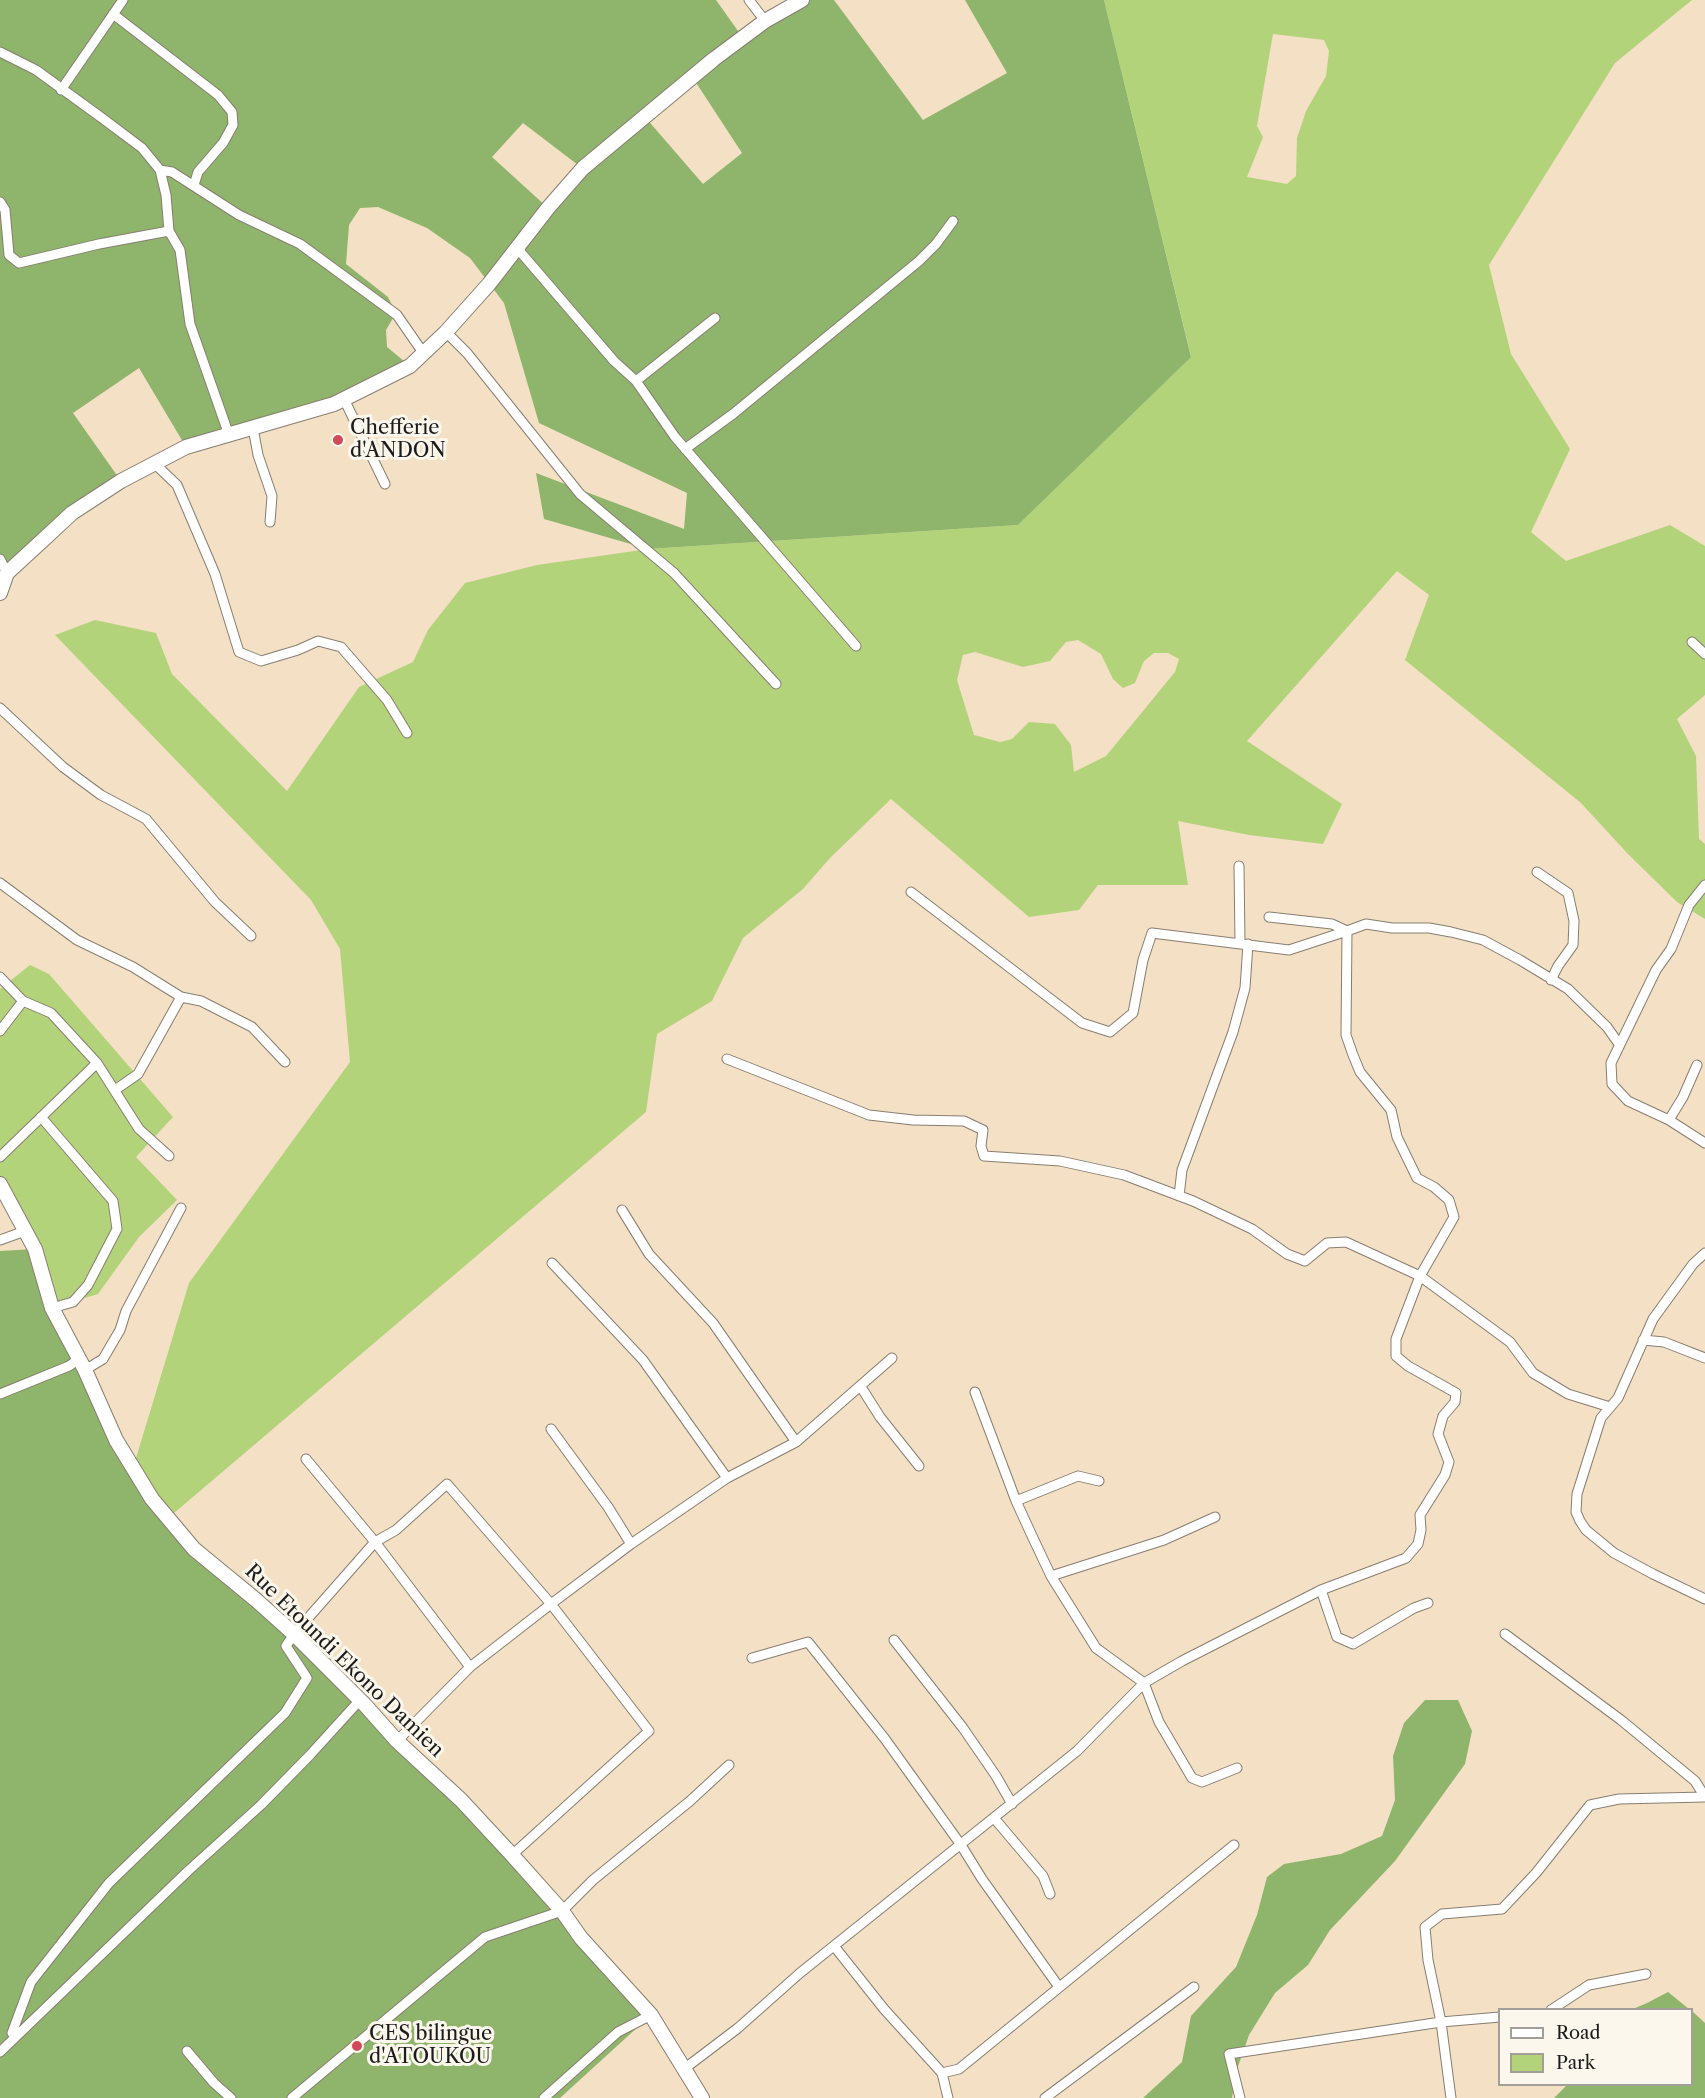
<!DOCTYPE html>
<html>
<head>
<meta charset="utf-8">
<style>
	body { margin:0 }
	#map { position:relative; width:1705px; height:2098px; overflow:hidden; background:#f3e0c5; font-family:"Libre Caslon Text",serif }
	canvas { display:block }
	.legend { position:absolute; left:1498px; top:2008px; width:195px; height:78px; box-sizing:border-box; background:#fbf7ec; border:2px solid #a29f99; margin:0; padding:8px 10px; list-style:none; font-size:18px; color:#1c1c1c }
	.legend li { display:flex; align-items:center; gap:12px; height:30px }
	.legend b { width:30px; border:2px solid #a29f99 }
</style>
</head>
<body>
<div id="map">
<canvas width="1705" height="2098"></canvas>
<ul class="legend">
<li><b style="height:8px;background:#fff"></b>Road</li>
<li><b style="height:16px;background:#b3d37b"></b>Park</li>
</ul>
</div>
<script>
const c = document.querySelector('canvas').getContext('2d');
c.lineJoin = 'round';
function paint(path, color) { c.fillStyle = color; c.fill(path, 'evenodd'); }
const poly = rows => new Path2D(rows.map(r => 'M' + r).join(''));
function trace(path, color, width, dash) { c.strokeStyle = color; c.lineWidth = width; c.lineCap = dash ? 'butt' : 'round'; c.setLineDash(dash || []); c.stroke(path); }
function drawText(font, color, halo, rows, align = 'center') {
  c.font = font + ' "Libre Caslon Text",serif'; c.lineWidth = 6; c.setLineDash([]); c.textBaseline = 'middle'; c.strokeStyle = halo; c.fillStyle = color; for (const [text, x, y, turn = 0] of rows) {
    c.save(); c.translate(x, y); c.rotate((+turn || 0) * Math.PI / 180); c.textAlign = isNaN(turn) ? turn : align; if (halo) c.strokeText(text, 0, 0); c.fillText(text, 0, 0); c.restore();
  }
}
paint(poly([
	[1104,0,1692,0,1615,63,1489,265,1511,354,1570,449,1531,532,1566,561,1670,525,1705,546,1705,695,1677,719,1696,756,1699,839,1705,844,1705,919,1677,902,1628,854,1581,803,1405,660,1429,595,1397,571,1247,741,1342,804,1323,844,1249,835,1178,821,1188,885,1098,885,1079,910,1029,917,891,799,830,858,803,889,743,938,712,1001,657,1034,646,1112,167,1519,133,1468,189,1283,350,1062,340,949,311,900,55,635,95,620,156,633,172,674,287,791,359,687,413,662,428,630,465,583,537,565,648,549,1018,525,1191,356],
	[1273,34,1324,40,1329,51,1326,76,1306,111,1297,138,1296,176,1287,184,1247,177,1263,137,1257,126],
	[1078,640,1101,654,1113,679,1123,688,1135,683,1144,661,1154,653,1168,653,1179,659,1175,672,1106,756,1074,772,1071,745,1055,724,1029,722,1012,739,1000,742,974,735,957,680,963,655,975,652,1023,667,1050,661,1066,642],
	[30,965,49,974,173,1117,136,1157,177,1200,139,1237,98,1294,52,1308,0,1184,0,989]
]), '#b3d37b');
paint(poly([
	[0,0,716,0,743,38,802,0,834,0,923,120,1007,73,965,0,1104,0,1191,357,1018,525,648,549,544,519,536,473,684,529,687,493,539,423,504,303,470,258,427,228,378,207,360,208,349,225,346,264,388,297,396,313,386,330,387,347,410,366,334,404,186,447,139,368,73,413,121,481,7,573,0,593],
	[693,78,742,153,703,184,645,117],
	[523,123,582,168,548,208,492,157],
	[35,1249,52,1308,152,1499,365,1705,651,2015,560,2098,0,2098,0,1251],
	[1425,1700,1458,1700,1472,1731,1465,1764,1395,1861,1330,1930,1308,1965,1275,1993,1249,2035,1236,2072,1232,2098,1143,2098,1182,2062,1191,2016,1236,1967,1257,1915,1267,1877,1284,1864,1341,1854,1382,1836,1395,1800,1393,1756,1404,1723],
	[1668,1992,1689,2009,1633,2009,1647,2003],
	[1692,2011,1705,2023,1705,2098,1554,2098,1567,2085,1692,2084]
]), '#8eb56b');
const street = poly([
	[749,0,765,21],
	[113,14,218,95,232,112,233,125,223,143,198,172,194,185],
	[0,52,36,70,102,118,142,148,160,170,166,195,169,231,180,250,190,324,229,435],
	[61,90,123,0],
	[160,170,172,172,239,215,300,244,397,315,424,354],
	[0,202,5,210,9,255,19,263,99,244,169,231],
	[517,248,614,361,636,381,675,437,856,646],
	[446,332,467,353,580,494,674,573,776,684],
	[636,381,715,318],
	[344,399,385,484],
	[253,428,258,455,272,496,270,522],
	[685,449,733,414,919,261,936,244,953,221],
	[154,463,177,485,215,574,239,652,261,661,298,650,318,641,341,647,387,700,407,733],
	[0,559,7,573],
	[1692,642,1705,654],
	[0,708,63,767,101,795,146,819,215,902,251,936],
	[1239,866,1240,943],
	[1537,872,1568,893,1574,921,1573,945,1558,966,1551,980],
	[0,883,77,940,133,967,181,997,201,1001,252,1027,285,1062],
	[1705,885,1689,905,1671,949,1656,970,1611,1063,1612,1084,1628,1101,1669,1120,1705,1143],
	[911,892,1082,1023,1110,1032,1133,1013,1143,960,1152,933,1289,950,1347,931],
	[1269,917,1332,924,1347,931],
	[0,977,23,1001,51,1013,97,1063,139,1129,169,1156],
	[0,1031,23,1001],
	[727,1059,869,1115,913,1120,964,1121,983,1130,981,1146,984,1156,1060,1161,1124,1175,1193,1201,1252,1229,1287,1254,1305,1261,1327,1243,1346,1242,1420,1276,1510,1342,1533,1373,1568,1394,1610,1407],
	[115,1090,138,1074,181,997],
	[41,1117,113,1201,117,1229,88,1285,73,1302,52,1308],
	[1669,1120,1683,1097,1697,1065],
	[0,1157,97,1063],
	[1179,1196,1182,1170,1233,1032,1245,988,1248,944],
	[622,1210,649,1254,713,1323,796,1442],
	[0,1240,25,1231],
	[1705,1253,1693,1264,1653,1319,1618,1398,1601,1418,1577,1494,1576,1512,1580,1521,1586,1530,1614,1553,1653,1574,1705,1599],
	[552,1263,643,1360,727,1478],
	[1643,1340,1664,1342,1705,1358],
	[85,1370,103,1359,120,1330,126,1311,181,1208],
	[861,1387,880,1417,919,1466],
	[975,1392,1016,1501,1033,1538,1051,1576,1096,1648,1144,1683,1159,1722,1192,1778,1202,1782,1237,1768],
	[0,1394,69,1366,79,1359],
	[551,1429,608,1507,631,1544],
	[306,1459,375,1542,470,1667],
	[1016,1501,1078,1476,1099,1481],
	[1051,1576,1164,1540,1215,1517],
	[1321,1590,1337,1637,1353,1644,1414,1608,1428,1603],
	[1505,1634,1621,1720,1695,1781,1705,1797],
	[894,1640,963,1728,996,1776,1012,1804],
	[752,1658,808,1642,885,1739,961,1845,982,1879,1059,1987],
	[397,1741,470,1667,551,1604,631,1544,727,1478,796,1442,892,1358],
	[994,1818,1043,1876,1050,1894],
	[834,1946,884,2009,942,2073,948,2098],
	[1551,2010,1589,1985,1646,1974],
	[12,2033,31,1982,109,1883,285,1713,307,1678,286,1646,294,1634,375,1542,396,1530,447,1484,551,1604,649,1731,512,1855],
	[187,2051,214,2083,231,2098],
	[0,2052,188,1871,261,1805,310,1755,360,1700],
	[684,2069,738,2028,800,1973,1077,1751,1144,1683,1182,1661,1321,1590,1406,1558,1418,1544,1421,1530,1420,1515,1445,1475,1449,1462,1438,1434,1443,1416,1455,1402,1456,1393,1408,1366,1396,1356,1396,1339,1420,1276,1454,1217,1449,1200,1434,1187,1417,1178,1397,1137,1391,1110,1360,1072,1353,1055,1346,1035,1347,931,1366,924,1392,928,1429,928,1451,932,1483,940,1520,960,1568,989,1607,1027,1619,1044],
	[942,2073,959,2069,1234,1845],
	[292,2098,485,1937,562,1911,593,1880,690,1801,729,1765],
	[544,2098,618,2032,651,2015],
	[1045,2098,1194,1987],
	[1240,2098,1229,2054,1441,2022,1500,2017],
	[1451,2098,1441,2022,1428,1960,1425,1927,1442,1914,1502,1909,1536,1873,1590,1805,1619,1799,1705,1797]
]);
const secondary = poly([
	[0,593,7,573,44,539,72,513,121,481,186,447,334,404,410,366,446,332,489,284,548,208,583,168,714,59,765,21,802,0],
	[0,1184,35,1249,52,1308,85,1370,116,1440,152,1499,194,1549,256,1600,294,1634,365,1705,397,1741,461,1800,512,1855,562,1911,581,1938,651,2015,702,2098]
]);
trace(street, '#887e70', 11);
trace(secondary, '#887e70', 16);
trace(street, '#fff', 9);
trace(secondary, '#fff', 14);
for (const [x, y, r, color] of [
	[338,440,6,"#d1495b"],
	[357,2046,6,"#d1495b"]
]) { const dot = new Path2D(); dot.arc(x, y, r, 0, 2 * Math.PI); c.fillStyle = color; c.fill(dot); trace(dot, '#fbf7ec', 2); }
drawText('20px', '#1c1c1c', '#fbf7ec', [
	["Chefferie",350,428],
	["d'ANDON",350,451],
	["CES bilingue",369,2034],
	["d'ATOUKOU",369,2057]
], 'left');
drawText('20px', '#1c1c1c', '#fbf7ec', [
	["Rue Etoundi Ekono Damien",344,1661,44]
]);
</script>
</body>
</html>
